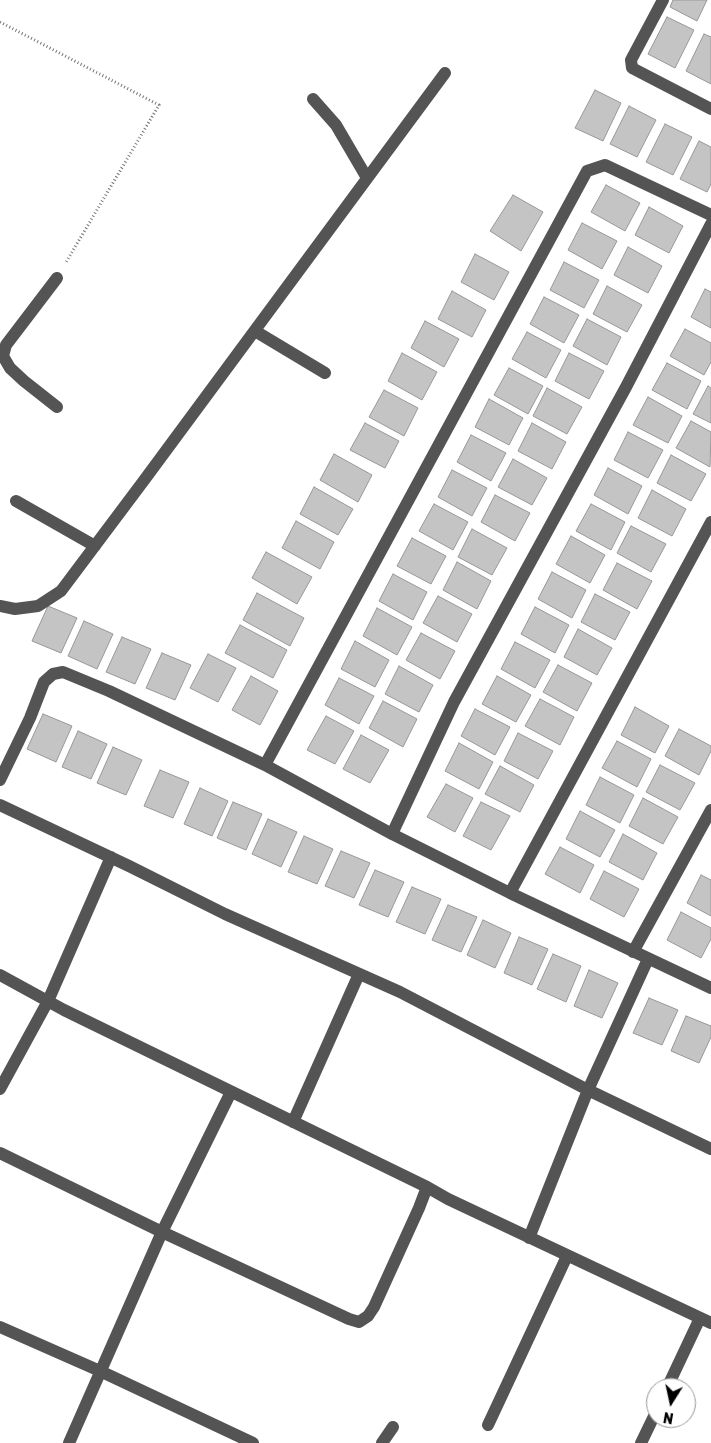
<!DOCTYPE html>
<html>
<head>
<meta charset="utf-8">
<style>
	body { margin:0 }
	#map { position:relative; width:711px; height:1443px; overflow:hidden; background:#fff; font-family:Rubik,sans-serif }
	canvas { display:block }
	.north { position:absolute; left:646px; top:1378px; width:50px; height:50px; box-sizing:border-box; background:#fff; border:1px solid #999; border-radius:50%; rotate:190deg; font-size:14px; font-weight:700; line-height:20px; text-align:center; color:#000 }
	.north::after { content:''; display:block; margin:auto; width:18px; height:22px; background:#000; clip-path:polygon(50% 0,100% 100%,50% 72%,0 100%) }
</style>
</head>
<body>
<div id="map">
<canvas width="711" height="1443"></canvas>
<div class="north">N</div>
</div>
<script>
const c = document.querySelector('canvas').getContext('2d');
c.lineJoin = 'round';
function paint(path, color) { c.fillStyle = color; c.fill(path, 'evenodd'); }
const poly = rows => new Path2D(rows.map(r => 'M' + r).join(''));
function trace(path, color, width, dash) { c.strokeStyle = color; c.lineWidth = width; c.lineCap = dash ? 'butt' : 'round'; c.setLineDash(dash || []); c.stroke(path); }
const building = poly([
	[673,0,707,0,697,21,670,7,673,0],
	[667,17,694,30,675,68,648,54,667,17],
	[704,34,711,37,711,84,686,71,704,34],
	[595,90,621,103,603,141,575,128,595,90],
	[629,106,656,120,637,157,610,144,629,106],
	[665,124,692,137,673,175,646,162,665,124],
	[699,141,711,147,711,184,707,192,680,179,699,141],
	[606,185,640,203,625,231,591,212,606,185],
	[513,195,543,212,521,251,490,231,513,195],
	[649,207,683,226,669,253,635,235,649,207],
	[582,223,617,241,602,269,568,250,582,223],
	[628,247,662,266,648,293,614,275,628,247],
	[475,254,509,272,494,300,461,282,475,254],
	[564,262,599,280,584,308,550,290,564,262],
	[607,286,642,305,627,332,593,314,607,286],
	[705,289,711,292,711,328,691,317,705,289],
	[452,291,486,310,472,337,438,319,452,291],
	[544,297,579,315,564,343,530,324,544,297],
	[587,319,621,337,607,365,573,346,587,319],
	[425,321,459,339,444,367,411,348,425,321],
	[685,329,711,343,711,362,704,375,670,356,685,329],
	[527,332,561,350,546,378,512,359,527,332],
	[402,353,437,372,422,400,388,381,402,353],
	[569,353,604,371,589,399,555,381,569,353],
	[667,363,701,381,687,409,652,390,667,363],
	[509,368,543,386,528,414,494,395,509,368],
	[708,386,711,388,711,423,693,414,708,386],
	[547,388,582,407,567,434,533,416,547,388],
	[384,390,418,408,404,436,369,417,384,390],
	[648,397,682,416,668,443,633,425,648,397],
	[489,399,523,418,509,445,475,427,489,399],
	[691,421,711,432,710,467,676,448,691,421],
	[365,423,399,441,385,468,350,450,365,423],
	[532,423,566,442,552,469,518,451,532,423],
	[628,432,663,450,648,478,614,460,628,432],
	[471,435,506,453,491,481,457,462,471,435],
	[334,454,372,475,358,502,320,480,334,454],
	[671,455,706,474,691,501,657,483,671,455],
	[513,459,547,478,532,505,498,487,513,459],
	[608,468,642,486,628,514,594,495,608,468],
	[452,470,487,488,472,516,438,497,452,470],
	[314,487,353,509,338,535,300,514,314,487],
	[652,490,686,509,672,536,638,518,652,490],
	[495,495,530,513,515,541,481,522,495,495],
	[434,504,468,522,453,550,419,531,434,504],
	[591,504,625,522,611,550,576,531,591,504],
	[296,521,334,542,320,569,282,548,296,521],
	[631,526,666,544,651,572,617,553,631,526],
	[472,529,507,548,492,575,458,557,472,529],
	[571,536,605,555,590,583,556,564,571,536],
	[412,538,446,556,431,584,397,566,412,538],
	[266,552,312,577,297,604,252,578,266,552],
	[457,562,491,581,477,609,443,590,457,562],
	[617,563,652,581,637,609,603,590,617,563],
	[552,572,586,590,572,618,538,599,552,572],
	[393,574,427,592,413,620,379,601,393,574],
	[257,593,304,618,290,646,243,620,257,593],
	[595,594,630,612,615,640,581,622,595,594],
	[438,596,472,614,457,642,423,623,438,596],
	[48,606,77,618,61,653,32,641,48,606],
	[535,607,569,625,555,653,521,634,535,607],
	[377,608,412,627,397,655,363,636,377,608],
	[84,621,113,634,97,669,68,656,84,621],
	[240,625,287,650,273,678,225,653,240,625],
	[578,629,612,648,597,675,564,657,578,629],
	[421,633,455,651,440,679,406,660,421,633],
	[122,637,151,649,135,684,106,672,122,637],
	[355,641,389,660,375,687,341,669,355,641],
	[515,642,550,660,535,688,501,669,515,642],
	[162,653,191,665,175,700,146,688,162,653],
	[208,654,236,668,218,702,190,688,208,654],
	[558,665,592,683,577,711,543,692,558,665],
	[399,666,433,685,419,712,385,694,399,666],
	[251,676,278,691,260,725,232,710,251,676],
	[497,676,531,695,516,722,482,704,497,676],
	[339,678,374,696,359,724,325,705,339,678],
	[540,699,574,717,560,745,525,726,540,699],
	[383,701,417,719,403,747,369,728,383,701],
	[635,707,669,726,655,753,621,735,635,707],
	[475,709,510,727,495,755,461,736,475,709],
	[43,714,72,726,56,762,27,749,43,714],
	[326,716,354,731,335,764,307,750,326,716],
	[679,729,711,746,711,751,699,775,665,756,679,729],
	[78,731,107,744,91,779,62,767,78,731],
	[518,733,553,751,538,779,504,761,518,733],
	[361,735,389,750,370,783,343,769,361,735],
	[617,741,651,759,637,787,602,768,617,741],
	[459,743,493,762,479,789,445,771,459,743],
	[113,747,142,760,126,795,97,783,113,747],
	[660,765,695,783,680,810,646,792,660,765],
	[500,766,534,785,520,812,485,794,500,766],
	[160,770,189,782,173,818,144,806,160,770],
	[600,777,634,795,620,823,586,805,600,777],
	[446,784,473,798,455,832,427,817,446,784],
	[200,788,228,801,212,836,184,824,200,788],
	[643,798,678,817,663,844,629,826,643,798],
	[233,802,262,814,246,850,217,838,233,802],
	[481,802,510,816,491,850,463,836,481,802],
	[580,811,615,830,600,857,566,839,580,811],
	[268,819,297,832,281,867,252,854,268,819],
	[623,834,657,853,643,880,609,862,623,834],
	[304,836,333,849,317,884,288,872,304,836],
	[560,847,594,865,580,893,545,874,560,847],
	[341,851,370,863,354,898,325,886,341,851],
	[375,870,404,882,388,917,359,905,375,870],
	[604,871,639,889,624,917,590,899,604,871],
	[701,875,711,880,711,916,687,903,701,875],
	[412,887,441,899,425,934,396,922,412,887],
	[448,905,477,917,461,952,432,940,448,905],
	[681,912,711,928,711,939,701,958,667,940,681,912],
	[483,920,511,933,495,968,467,955,483,920],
	[519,937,548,949,532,985,504,973,519,937],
	[553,954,581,966,566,1002,537,989,553,954],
	[589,970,618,983,602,1018,574,1006,589,970],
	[649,998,678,1010,662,1045,633,1033,649,998],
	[686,1016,711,1026,711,1037,699,1063,671,1051,686,1016]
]);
paint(building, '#c4c4c4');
trace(building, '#989898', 1);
trace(poly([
	[0,22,159,105,65,264]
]), '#767676', 3, [1, 2.5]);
trace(poly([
	[663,0,631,60,632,68,711,109],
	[313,99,336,125,367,178],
	[57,278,6,345,3,356,10,368,24,381,57,407],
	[255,331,325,373],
	[16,501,95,546],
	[0,606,15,609,38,606,61,591,145,479,445,73],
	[265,765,587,171,605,165,711,215],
	[0,780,30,718,44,682,53,674,63,672,109,691,265,765,392,834,510,893,711,988],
	[0,805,129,866,225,914,400,992,588,1090,711,1149],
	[392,834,454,702,626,387,711,224],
	[510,893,711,522],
	[633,952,711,810],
	[0,975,64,1010,427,1187,448,1199,711,1323],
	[0,1089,48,1001,111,857],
	[293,1122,359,974],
	[0,1153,162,1232,349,1319,359,1322,368,1316,374,1307,419,1208,427,1187],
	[529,1238,588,1090,648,959],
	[0,1327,100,1371,253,1443],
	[667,1388,700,1318],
	[488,1425,567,1256],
	[69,1443,162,1232,231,1092],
	[382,1443,393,1427],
	[641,1443,656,1412]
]), '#545454', 12);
</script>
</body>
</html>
